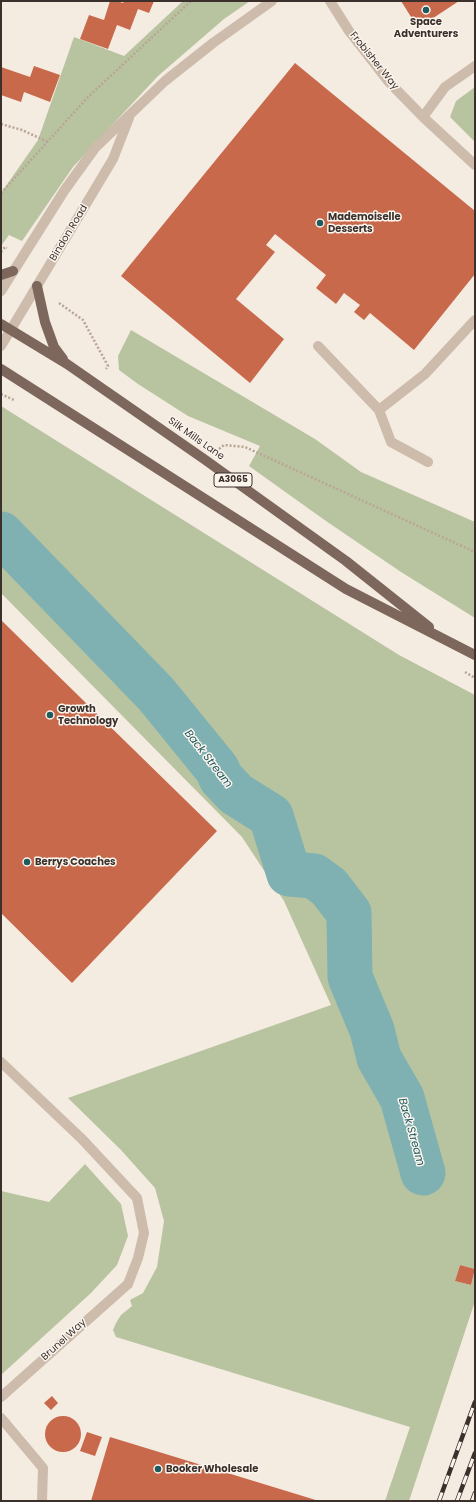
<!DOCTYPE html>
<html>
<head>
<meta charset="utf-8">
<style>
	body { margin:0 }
	#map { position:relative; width:476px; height:1502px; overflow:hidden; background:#f4ebe1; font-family:Poppins,sans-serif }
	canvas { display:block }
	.frame { position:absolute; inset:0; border:2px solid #3b302b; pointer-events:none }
</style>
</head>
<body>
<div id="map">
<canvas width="476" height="1502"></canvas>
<div class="frame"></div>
</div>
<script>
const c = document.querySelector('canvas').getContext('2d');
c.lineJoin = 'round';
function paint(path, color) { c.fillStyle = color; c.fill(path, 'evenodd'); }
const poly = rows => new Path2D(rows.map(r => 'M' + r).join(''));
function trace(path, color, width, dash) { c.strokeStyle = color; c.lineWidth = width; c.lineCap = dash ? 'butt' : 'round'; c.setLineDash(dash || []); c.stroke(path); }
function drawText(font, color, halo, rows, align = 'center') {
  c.font = font + ' Poppins,sans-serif'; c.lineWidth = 3; c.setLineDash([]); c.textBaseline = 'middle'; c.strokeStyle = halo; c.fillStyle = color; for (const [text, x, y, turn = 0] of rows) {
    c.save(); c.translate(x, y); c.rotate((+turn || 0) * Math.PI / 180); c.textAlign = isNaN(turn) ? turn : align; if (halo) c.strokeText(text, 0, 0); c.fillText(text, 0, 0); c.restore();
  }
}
paint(poly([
	[183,1,250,1,224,19,158,76,73,167,22,241,9,235,1,246,1,193,38,140,74,37,124,56],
	[475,87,475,142,450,117,456,101],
	[131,330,315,439,361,472,475,522,475,618,401,572,326,521,249,466,260,446,188,416,138,384,119,370,118,356],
	[1,406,399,655,475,695,475,1269,460,1265,455,1281,471,1285,475,1270,475,1301,409,1501,385,1501,410,1427,116,1337,113,1330,116,1323,121,1315,132,1306,130,1300,143,1293,157,1267,164,1221,155,1188,121,1150,68,1098,331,1005,284,901,242,837,1,593],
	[85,1164,121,1204,128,1236,117,1265,91,1293,1,1375,1,1191,49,1202]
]), '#b8c4a0');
trace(poly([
	[1,534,156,694,217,769,221,778,236,794,271,816,289,874,314,876,329,887,349,913,350,977,372,1030,379,1058,402,1098,423,1173]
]), '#7fb0b2', 45);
paint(poly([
	[110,1,117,1,123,3,124,1,154,1,149,13,138,9,130,30,117,25,108,49,80,39,89,15,104,20],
	[401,1,459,1,418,28],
	[295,63,475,211,475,274,414,350,370,313,364,320,354,312,360,305,344,293,336,304,316,288,326,275,275,234,266,245,275,252,236,299,284,339,250,383,121,276],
	[34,66,60,75,50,102,24,92,21,102,1,95,1,67,30,77],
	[1,620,217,831,72,983,1,913],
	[460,1265,475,1269,471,1285,455,1281],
	[52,1396,58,1403,51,1410,44,1403],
	'45 1434a18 18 0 1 1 36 0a18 18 0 1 1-36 0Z',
	[87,1432,102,1437,95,1456,80,1451],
	[110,1437,319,1501,91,1501]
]), '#c8694b');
trace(poly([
	[1,124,22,130,48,142],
	[1,193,88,97,191,1],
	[1,252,5,247,7,248],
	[59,303,83,320,108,366,106,369],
	[1,394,14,400],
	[219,449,224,445,245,447,475,552],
	[465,672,475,678]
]), '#b9a596', 2.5, [2, 2]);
trace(poly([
	[318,346,379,410,425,374,475,320],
	[379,410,391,442,428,462],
	[1,1062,81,1138,137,1198,144,1233,138,1258,128,1284],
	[1,1418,43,1468,42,1501]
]), '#cdbbac', 10);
trace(poly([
	[330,1,349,31,388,81,423,117,475,165],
	[423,117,445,87,475,66],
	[1,291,64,191,95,148,165,81,213,43,272,1],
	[1,346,113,159,129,118],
	[1,1397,128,1284]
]), '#cdbbac', 10);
trace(poly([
	[1,275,13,271],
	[37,286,45,322,54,347,63,359],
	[1,324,67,364,204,459,346,561,429,627],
	[1,369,346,589,475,655]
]), '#7d675c', 10);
const rail = poly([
	[439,1501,475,1402],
	[457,1501,475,1453],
	[472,1501,475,1493]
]);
trace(rail, '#3b302b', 4.5);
trace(rail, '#fbf5ee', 3, [9]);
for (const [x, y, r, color] of [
	[426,10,4,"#1f5a5e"],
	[320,223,4,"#1f5a5e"],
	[50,715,4,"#1f5a5e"],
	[27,862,4,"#1f5a5e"],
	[158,1469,4,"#1f5a5e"]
]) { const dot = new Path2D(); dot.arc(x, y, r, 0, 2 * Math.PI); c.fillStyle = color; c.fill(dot); trace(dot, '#fbf5ee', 1.5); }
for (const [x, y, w] of [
	[233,480,38]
]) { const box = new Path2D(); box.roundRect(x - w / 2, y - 7, w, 14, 3); c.fillStyle = '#fbf5ee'; c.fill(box); trace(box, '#3b302b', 1); }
drawText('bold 9px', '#3b302b', null, [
	["A3065",233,480]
]);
drawText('bold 10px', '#3b302b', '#fbf5ee', [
	["Space",426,22,"center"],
	["Adventurers",426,34,"center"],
	["Mademoiselle",328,217],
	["Desserts",328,229],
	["Growth",58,709],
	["Technology",58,721],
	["Berrys Coaches",35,862],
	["Booker Wholesale",166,1469]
], 'left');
drawText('10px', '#3b302b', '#fbf5ee', [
	["Frobisher Way",374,61,51],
	["Bindon Road",69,233,-59],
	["Silk Mills Lane",196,439,35],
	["Brunel Way",64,1340,-42]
]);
drawText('italic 11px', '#1f5a5e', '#fbf5ee', [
	["Back Stream",208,759,52],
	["Back Stream",411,1132,74]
]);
</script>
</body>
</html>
